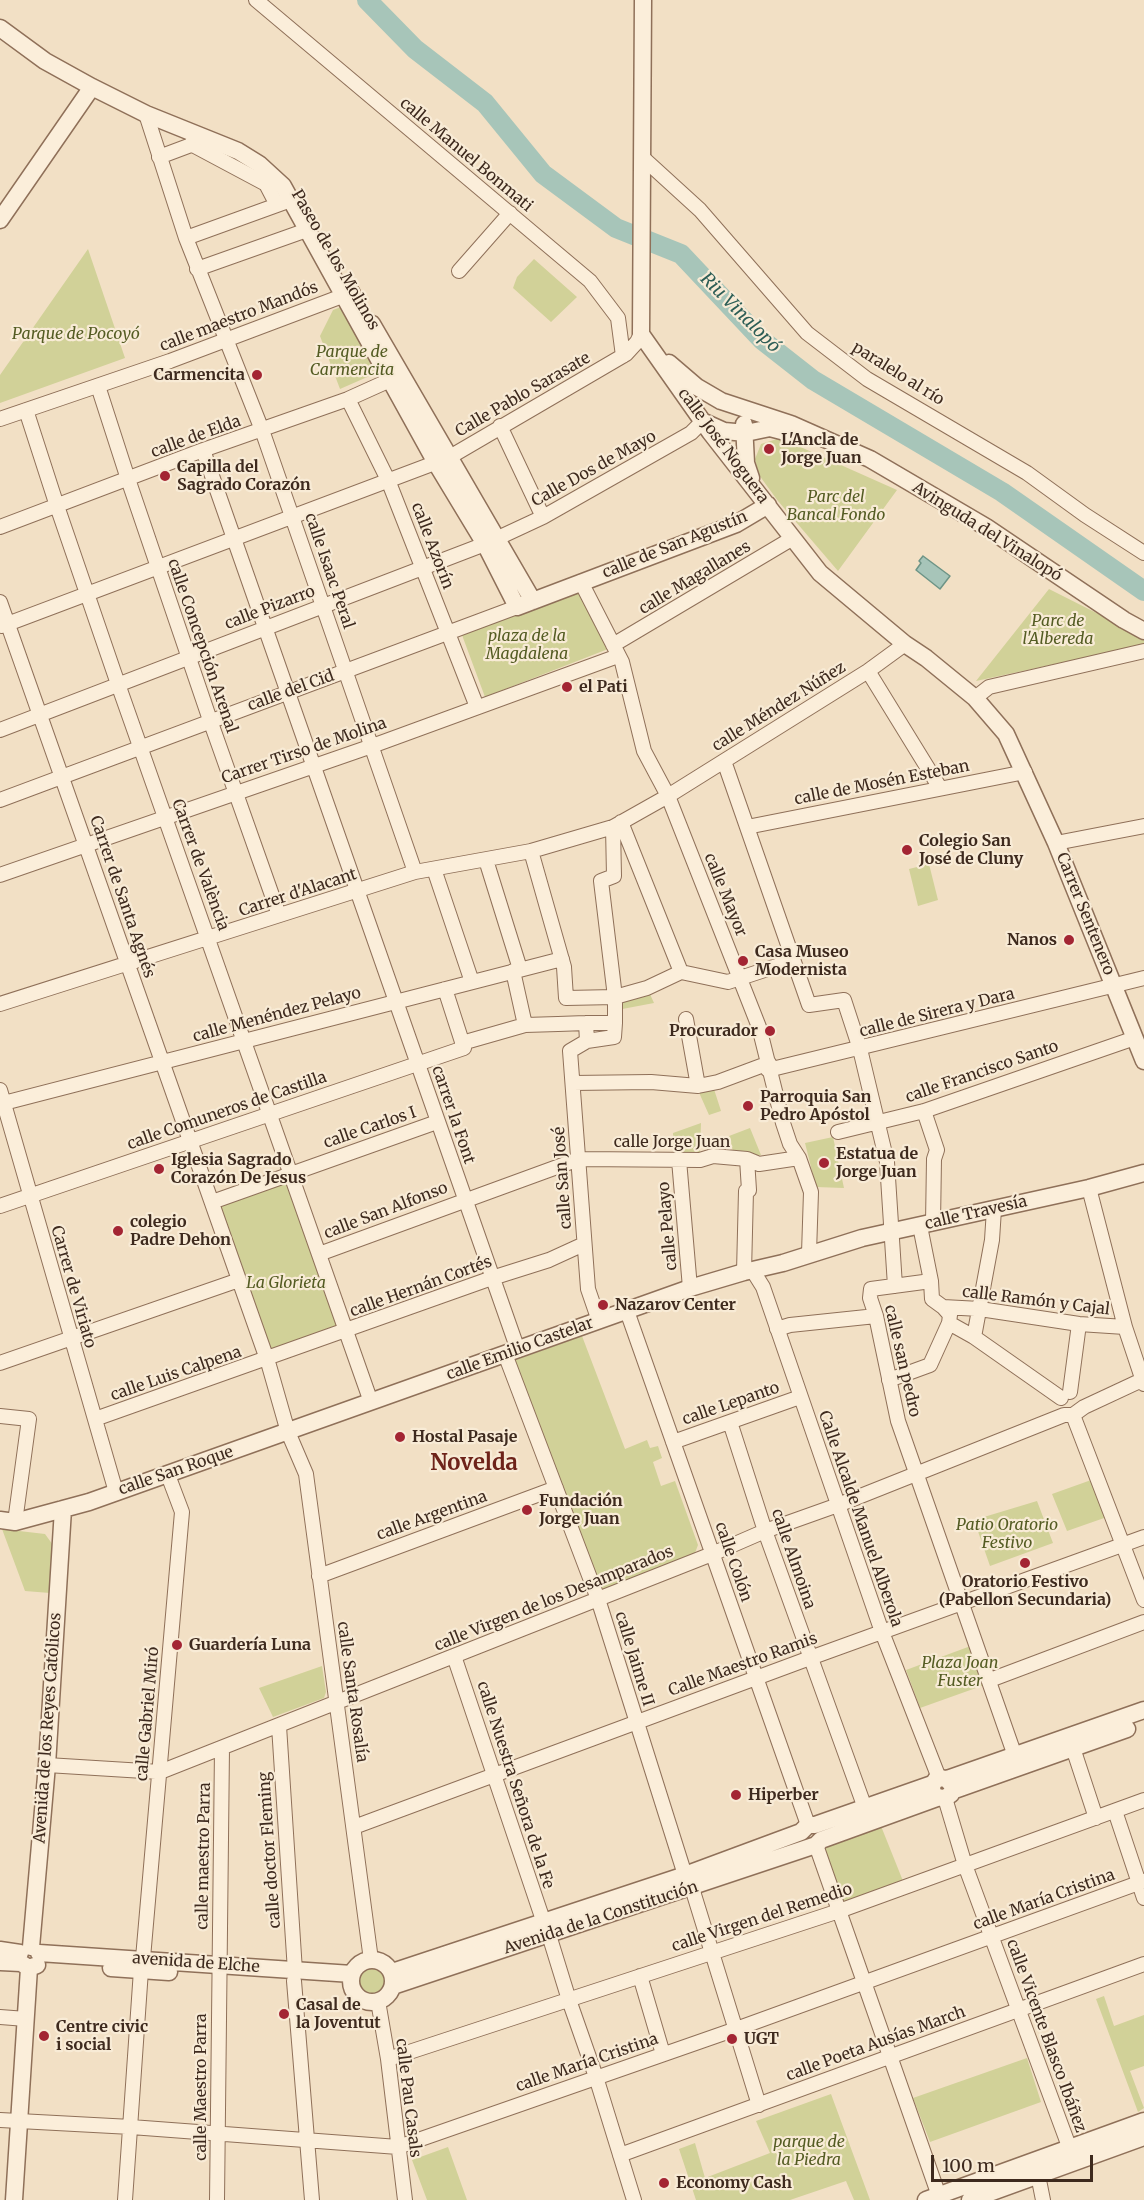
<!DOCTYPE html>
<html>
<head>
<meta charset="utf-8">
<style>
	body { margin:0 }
	#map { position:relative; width:1144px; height:2200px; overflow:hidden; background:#f2e0c5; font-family:Merriweather,serif }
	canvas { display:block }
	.scale { position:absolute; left:931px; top:2155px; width:162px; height:27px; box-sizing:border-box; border:3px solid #3e2a1e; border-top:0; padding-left:8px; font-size:18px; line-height:21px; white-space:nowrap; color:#3e2a1e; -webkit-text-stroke:4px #f8ebd6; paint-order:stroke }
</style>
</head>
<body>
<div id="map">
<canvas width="1144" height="2200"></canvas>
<div class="scale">100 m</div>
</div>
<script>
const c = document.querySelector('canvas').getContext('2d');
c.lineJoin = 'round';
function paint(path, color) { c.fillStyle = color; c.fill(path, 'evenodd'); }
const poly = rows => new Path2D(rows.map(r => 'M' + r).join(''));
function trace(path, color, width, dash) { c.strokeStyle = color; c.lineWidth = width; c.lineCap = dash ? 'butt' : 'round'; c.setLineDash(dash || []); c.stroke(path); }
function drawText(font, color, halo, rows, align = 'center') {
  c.font = font + ' Merriweather,serif'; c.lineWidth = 4.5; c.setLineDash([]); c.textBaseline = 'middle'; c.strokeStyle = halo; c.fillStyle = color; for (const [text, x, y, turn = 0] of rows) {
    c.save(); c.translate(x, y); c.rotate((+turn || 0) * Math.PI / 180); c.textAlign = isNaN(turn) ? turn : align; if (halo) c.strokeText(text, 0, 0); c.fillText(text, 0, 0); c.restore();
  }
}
paint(poly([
	[88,249,125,358,0,403,0,375],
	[534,259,577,297,551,322,513,288,517,277],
	[346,305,381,371,340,389,320,336,333,310],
	[777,439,796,445,897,490,838,571,778,501,759,475,755,459,761,444],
	[1049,589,1144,637,1144,645,976,681],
	[578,591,608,649,485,697,462,635],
	[929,864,938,900,918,906,909,869],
	[649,992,654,1003,617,1010,618,999],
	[713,1086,721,1111,709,1115,697,1088],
	[701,1123,700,1152,673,1152,673,1133],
	[750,1128,761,1155,734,1155,729,1136],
	[833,1137,844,1188,816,1187,805,1143],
	[289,1178,341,1327,271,1354,218,1204],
	[582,1336,625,1449,647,1440,650,1448,658,1446,662,1458,653,1462,661,1486,675,1481,698,1545,695,1553,604,1589,598,1586,513,1361],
	[1094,1479,1107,1517,1067,1531,1052,1494],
	[1037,1501,1053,1543,990,1566,974,1520],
	[2,1529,45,1534,53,1545,50,1593,25,1591],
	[976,1644,990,1683,920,1708,906,1670],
	[322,1666,326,1692,324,1698,273,1717,259,1688],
	[881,1826,903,1881,843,1902,822,1847],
	'355 1980a17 17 0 1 1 34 0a17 17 0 1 1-34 0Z',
	[1104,1996,1114,2026,1144,2015,1144,2066,1130,2071,1144,2108,1138,2112,1096,1999],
	[1027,2058,1041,2102,930,2142,913,2098],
	[831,2094,870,2200,854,2200,846,2181,790,2200,696,2200,679,2149,695,2143,705,2178,770,2153,756,2121],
	[448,2147,467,2200,427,2200,412,2160]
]), '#d1d198');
const water = poly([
	[923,556,950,576,940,589,916,570,921,563,919,561,923,556]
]);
paint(water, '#a7c5b9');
trace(water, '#6d9486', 1.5);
trace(poly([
	[367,0,415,49,485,103,543,174,616,228,681,254,762,340,813,380,1002,492,1144,591]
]), '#a7c5b9', 20);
const minor = poly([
	[256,0,590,281,618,318,623,356],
	[146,114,186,238,262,430,415,872],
	[191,144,266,184,277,205],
	[159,157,199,142],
	[643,158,700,210,807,333,867,379,1027,473,1085,515,1144,553],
	[186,238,291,200],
	[197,269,307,230],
	[459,271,510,213],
	[98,386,128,479,210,720,279,915],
	[348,399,388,480,477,707],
	[26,410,57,506,118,684,371,1402],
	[0,419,170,361,353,292],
	[500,426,543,517],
	[203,450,518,1350],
	[0,527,203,450,348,399,399,376],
	[581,582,622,662,644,751,668,796,759,1027,783,1123,790,1144,799,1158,811,1192,809,1253],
	[0,602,268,1362,288,1432,306,1474,371,1960],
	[2,626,448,458,626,354,637,342,641,334],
	[613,645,793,538],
	[868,671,940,788],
	[975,698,989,687,1144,651],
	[0,730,485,544,543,517,691,433,703,421],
	[724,761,809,1005,844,1000,860,1049,887,1162,895,1286],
	[0,800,517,607],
	[621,822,681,972],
	[613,827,614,876,601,881,615,997,615,1023],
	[747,827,1025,772],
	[1056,843,1144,826],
	[531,851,564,967,566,998,615,997,647,988,681,972,728,982,792,961],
	[486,860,520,969],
	[434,869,472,982],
	[0,875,372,746,618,656],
	[513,971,525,1025],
	[0,1004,415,872,531,851,613,827,668,796,868,671,905,644],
	[686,1019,698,1086],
	[587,1041,570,1051,588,1289,599,1321],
	[462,1043,525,1025,558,1024,586,1023,615,1023,614,1037,587,1041,586,1023],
	[768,1070,1144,978],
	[573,1083,651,1082,698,1086,718,1082,769,1063],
	[0,1090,116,1492],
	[0,1104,562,959],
	[924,1111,937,1150,934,1159,933,1223],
	[838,1132,924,1111,1135,1038],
	[679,1160,690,1288],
	[1089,1188,1125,1327,1144,1384],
	[212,1202,437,1122],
	[0,1206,464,1048,445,989],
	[920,1226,931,1281,932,1299,943,1307,950,1315,949,1323,974,1337,1061,1398],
	[319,1254,579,1159,700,1160,713,1156,747,1159,759,1164,799,1158],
	[753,1271,763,1287,882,1632,939,1778],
	[744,1272,746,1191,749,1190,747,1159],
	[931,1281,871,1289,870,1298,876,1316,898,1421,1015,1756],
	[943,1307,980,1309,1079,1324,1125,1327],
	[627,1311,808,1825],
	[777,1329,790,1325,876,1316],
	[974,1337,992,1240,994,1209],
	[505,1354,598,1599,685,1875],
	[0,1363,239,1280],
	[889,1380,930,1365,949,1323],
	[1070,1392,1079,1324],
	[1073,1415,1144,1600],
	[0,1416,29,1419,15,1522],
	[95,1419,492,1278,549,1260,584,1244],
	[730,1422,765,1531,865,1808],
	[673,1442,800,1397],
	[319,1576,556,1488],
	[454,1656,544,1923],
	[990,1680,1144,1622],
	[279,1726,295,1971],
	[1073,1748,1096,1818],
	[47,1765,160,1772,712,1554,765,1531,838,1505,1064,1415,1073,1415,1084,1407,1144,1379],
	[945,1798,965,1865,1067,2141,1069,2148,1066,2156],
	[1115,1811,1144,1898],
	[354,1827,810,1658,1144,1537],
	[816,1845,939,2196],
	[692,1888,759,2105],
	[549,1935,569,2000,596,2077,634,2200],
	[143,1958,182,1512,168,1475],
	[640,1976,663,2054],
	[294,1981,312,2200],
	[378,2001,388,2059,405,2200],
	[0,2017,26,2019],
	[388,2059,839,1911,1144,1800],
	[0,2120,131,2127,398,2147,736,2029,1144,1881],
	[620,2155,1144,1964],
	[125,2200,141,1970],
	[217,2200,222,1748],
	[1043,2200,1038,2175,1046,2169]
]);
const tertiary = poly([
	[643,0,641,334,710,432,820,573,905,644,926,658,975,698,1006,734,1056,843,1144,1061],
	[0,28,45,61,92,87,146,114,238,151,259,164,283,186,436,463,485,544,517,607,736,524,768,505],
	[0,220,92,87],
	[372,324,533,601],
	[669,363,697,387,721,401,791,424,870,459,986,527,1124,620,1144,631],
	[704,422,724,431,746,433,770,428,789,433],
	[744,424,746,463,751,478],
	[0,1520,15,1522,89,1502,690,1288,744,1272,783,1263,862,1238,1089,1188,1144,1173],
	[947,1779,953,1787,951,1794,945,1798,935,1797,931,1787,937,1778,947,1779,1144,1710],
	[952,1791,1127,1729],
	[31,1947,47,1765,63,1509],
	[0,1950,20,1953],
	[39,1953,352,1974],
	'351 1981a21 21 0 1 1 42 0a21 21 0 1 1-42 0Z',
	[0,1962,21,1963,29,1968,37,1965],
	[111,1968,169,1972],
	[392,1972,685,1875,801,1832,808,1825,815,1825,932,1784],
	[393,1986,816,1845,821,1840,937,1798],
	[14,2200,29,1968],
	[926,2200,1144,2121],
	[970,2200,1144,2137]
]);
trace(minor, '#8f7059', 16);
trace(tertiary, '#8f7059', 19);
trace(minor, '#fbeeda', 14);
trace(tertiary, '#fbeeda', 16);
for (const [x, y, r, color] of [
	[257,375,6,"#a32533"],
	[769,449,6,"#a32533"],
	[165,476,6,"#a32533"],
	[567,687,6,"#a32533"],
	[907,850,6,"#a32533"],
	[1069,940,6,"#a32533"],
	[743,961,6,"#a32533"],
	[770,1031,6,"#a32533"],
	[748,1106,6,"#a32533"],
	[824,1163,6,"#a32533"],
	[159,1169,6,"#a32533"],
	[118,1231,6,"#a32533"],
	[603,1305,6,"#a32533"],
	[400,1437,6,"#a32533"],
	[527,1510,6,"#a32533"],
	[1025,1563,6,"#a32533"],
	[177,1645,6,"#a32533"],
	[736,1795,6,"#a32533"],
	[284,2014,6,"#a32533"],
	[44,2036,6,"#a32533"],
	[732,2039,6,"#a32533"],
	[664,2183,6,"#a32533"]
]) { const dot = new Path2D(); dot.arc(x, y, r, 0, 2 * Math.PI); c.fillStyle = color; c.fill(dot); trace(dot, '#f8ebd6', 2); }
drawText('16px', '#3e2a1e', '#f8ebd6', [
	["calle Manuel Bonmati",466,155,40],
	["Paseo de los Molinos",335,260,60],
	["calle maestro Mandós",239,317,-21],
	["paralelo al río",898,374,32],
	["Calle Pablo Sarasate",523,395,-30],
	["calle de Elda",196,437,-20],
	["calle José Noguera",723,446,53],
	["Calle Dos de Mayo",594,469,-29],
	["Avinguda del Vinalopó",987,532,32],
	["calle de San Agustín",675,545,-22],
	["calle Azorín",432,546,69],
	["calle Isaac Peral",329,571,71],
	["calle Magallanes",695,578,-31],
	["calle Pizarro",270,608,-21],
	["calle Concepción Arenal",202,646,71],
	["calle del Cid",291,691,-20],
	["calle Méndez Núñez",779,707,-32],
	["Carrer Tirso de Molina",304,751,-19],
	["calle de Mosén Esteban",882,783,-11],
	["Carrer de València",200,865,70],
	["Carrer d'Alacant",298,893,-18],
	["calle Mayor",725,895,68],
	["Carrer de Santa Agnés",122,897,71],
	["Carrer Sentenero",1085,914,68],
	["calle de Sirera y Dara",937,1013,-14],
	["calle Menéndez Pelayo",277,1015,-15],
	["calle Francisco Santo",982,1072,-19],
	["calle Comuneros de Castilla",227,1111,-19],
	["carrer la Font",453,1115,71],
	["calle Carlos I",370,1128,-19],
	["calle Jorge Juan",672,1142],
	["calle San José",563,1178,-94],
	["calle San Alfonso",386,1211,-21],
	["calle Travesía",976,1213,-13],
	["calle Pelayo",668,1226,-95],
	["Carrer de Viriato",73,1287,74],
	["calle Hernán Cortés",421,1287,-20],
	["calle Ramón y Cajal",1036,1301,7],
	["calle Emilio Castelar",520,1349,-20],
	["calle san pedro",902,1361,77],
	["calle Luis Calpena",176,1374,-19],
	["calle Lepanto",731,1404,-19],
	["calle San Roque",176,1471,-19],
	["calle Argentina",432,1516,-20],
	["Calle Alcalde Manuel Alberola",860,1519,71],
	["calle Almoina",793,1559,71],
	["calle Colón",733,1562,71],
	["calle Virgen de los Desamparados",554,1599,-22],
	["calle Jaime II",634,1659,73],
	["Calle Maestro Ramis",743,1665,-20],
	["calle Santa Rosalía",352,1692,82],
	["calle Gabriel Miró",148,1714,-85],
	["Avenida de los Reyes Católicos",48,1728,-86],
	["calle Nuestra Señora de la Fe",515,1785,72],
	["calle doctor Fleming",270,1850,-94],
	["calle maestro Parra",204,1856,-89],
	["calle María Cristina",1044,1900,-20],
	["Avenida de la Constitución",601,1918,-18],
	["calle Virgen del Remedio",762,1918,-18],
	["avenida de Elche",196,1963,4],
	["calle Vicente Blasco Ibáñez",1046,2036,70],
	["calle Poeta Ausías March",876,2044,-20],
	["calle María Cristina",587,2063,-19],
	["calle Maestro Parra",201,2087,-90],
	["calle Pau Casals",408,2098,83]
]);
drawText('italic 16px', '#545c23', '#f8ebd6', [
	["Parque de Pocoyó",76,334],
	["Parque de",352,352],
	["Carmencita",352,370],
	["Parc del",836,497],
	["Bancal Fondo",836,515],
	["Parc de",1058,621],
	["l'Albereda",1058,639],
	["plaza de la",527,636],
	["Magdalena",527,654],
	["La Glorieta",286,1283],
	["Patio Oratorio",1007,1525],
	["Festivo",1007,1543],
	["Plaza Joan",960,1663],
	["Fuster",960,1681],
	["parque de",809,2142],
	["la Piedra",809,2160]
]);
drawText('bold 16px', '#3e2a1e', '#f8ebd6', [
	["Carmencita",245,375,"right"],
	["L'Ancla de",781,440],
	["Jorge Juan",781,458],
	["Capilla del",177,467],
	["Sagrado Corazón",177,485],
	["el Pati",579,687],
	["Colegio San",919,841],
	["José de Cluny",919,859],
	["Nanos",1057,940,"right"],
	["Casa Museo",755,952],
	["Modernista",755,970],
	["Procurador",758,1031,"right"],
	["Parroquia San",760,1097],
	["Pedro Apóstol",760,1115],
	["Estatua de",836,1154],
	["Jorge Juan",836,1172],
	["Iglesia Sagrado",171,1160],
	["Corazón De Jesus",171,1178],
	["colegio",130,1222],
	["Padre Dehon",130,1240],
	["Nazarov Center",615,1305],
	["Hostal Pasaje",412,1437],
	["Fundación",539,1501],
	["Jorge Juan",539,1519],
	["Oratorio Festivo",1025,1582,"center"],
	["(Pabellon Secundaria)",1025,1600,"center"],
	["Guardería Luna",189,1645],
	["Hiperber",748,1795],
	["Casal de",296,2005],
	["la Joventut",296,2023],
	["Centre civic",56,2027],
	["i social",56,2045],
	["UGT",744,2039],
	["Economy Cash",676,2183]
], 'left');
drawText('italic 18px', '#2d5e56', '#f8ebd6', [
	["Riu Vinalopó",740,313,45]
]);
drawText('bold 22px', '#6e231a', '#f8ebd6', [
	["Novelda",474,1464]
]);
</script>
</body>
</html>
